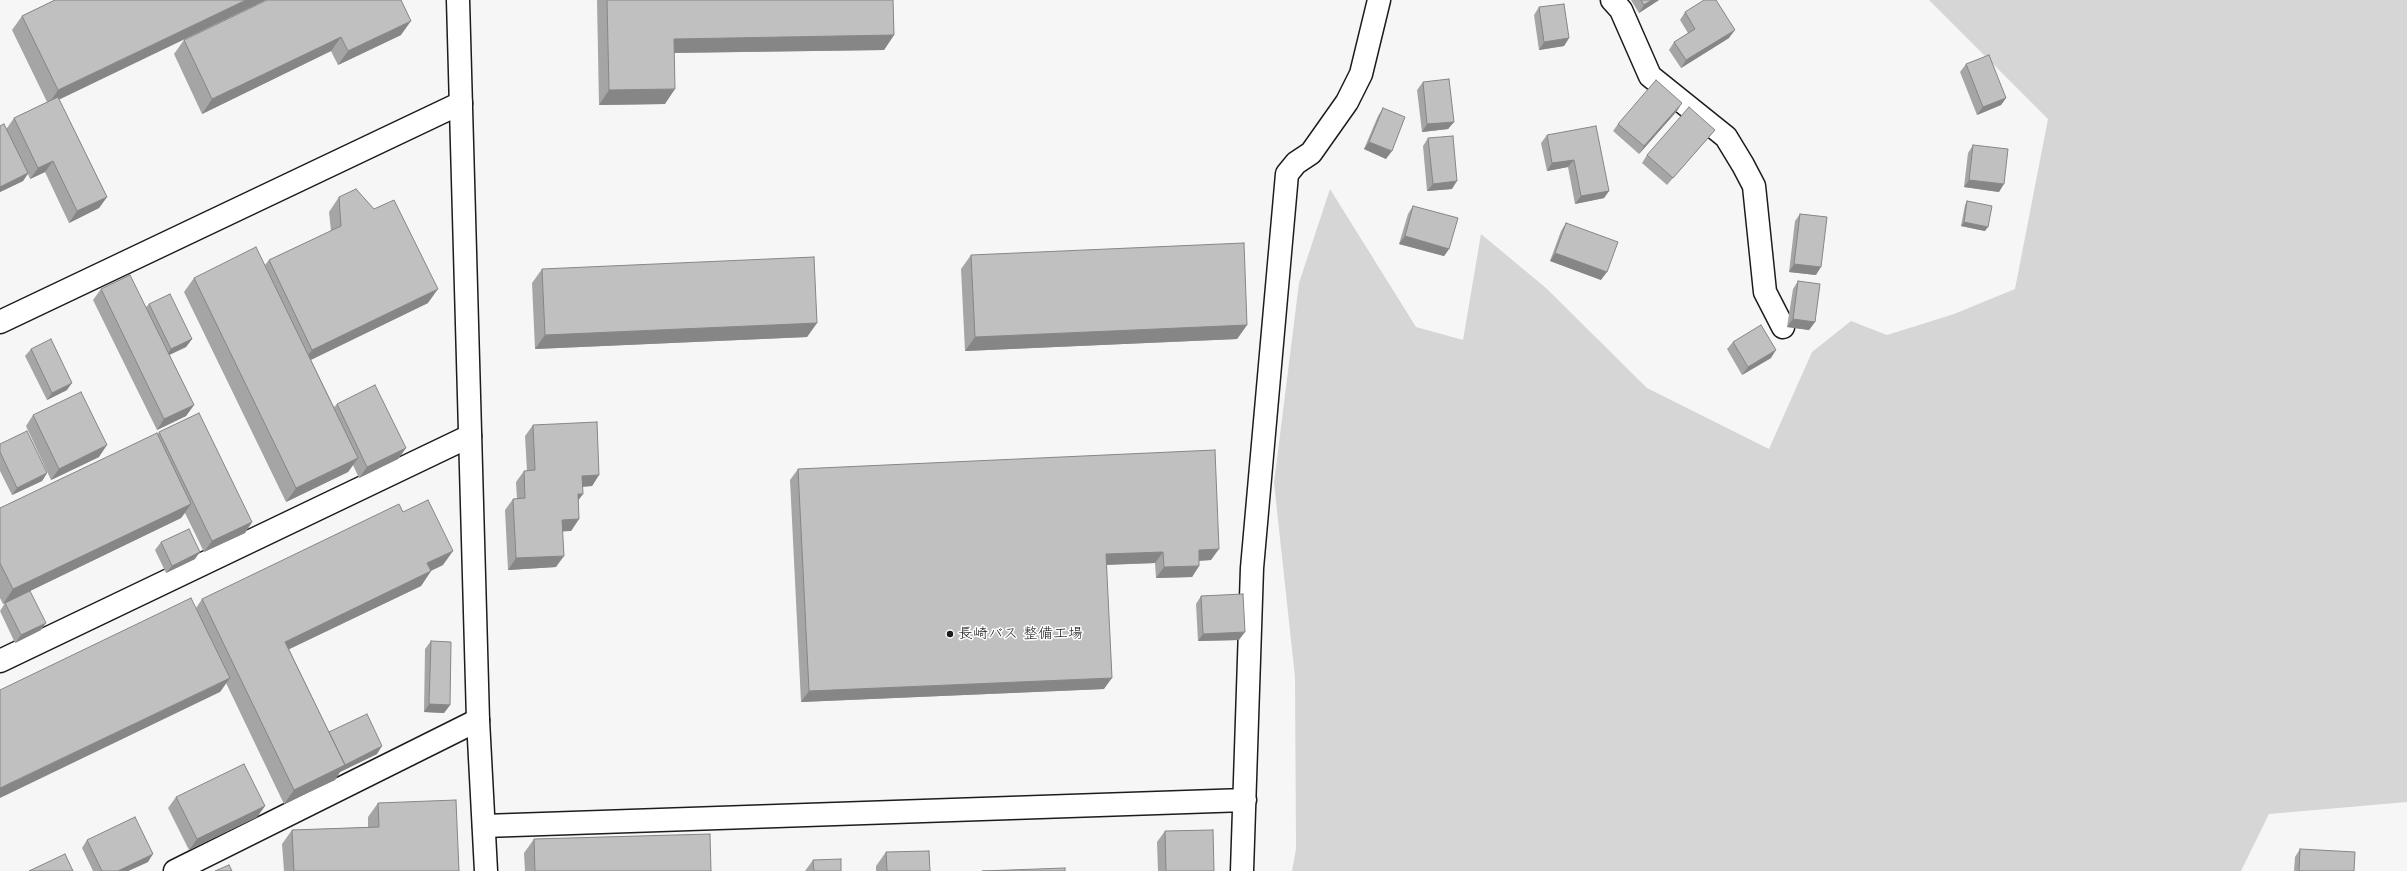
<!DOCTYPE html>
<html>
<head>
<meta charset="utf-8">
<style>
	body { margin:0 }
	canvas { display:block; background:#f6f6f6 }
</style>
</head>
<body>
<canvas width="2407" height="871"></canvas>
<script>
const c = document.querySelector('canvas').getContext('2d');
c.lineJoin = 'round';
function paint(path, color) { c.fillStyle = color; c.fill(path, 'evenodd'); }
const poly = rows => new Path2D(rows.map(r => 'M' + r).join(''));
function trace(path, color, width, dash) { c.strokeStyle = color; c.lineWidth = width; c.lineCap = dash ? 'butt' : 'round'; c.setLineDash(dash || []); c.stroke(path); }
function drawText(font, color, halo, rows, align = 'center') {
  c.font = font + ' "Comic Neue","Klee One",sans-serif'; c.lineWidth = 3; c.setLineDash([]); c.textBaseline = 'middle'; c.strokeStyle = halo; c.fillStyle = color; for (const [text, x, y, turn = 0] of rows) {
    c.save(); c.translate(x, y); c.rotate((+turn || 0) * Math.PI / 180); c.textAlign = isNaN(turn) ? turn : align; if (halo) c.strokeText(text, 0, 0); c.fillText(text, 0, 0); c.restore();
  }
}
paint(poly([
	[1929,0,2407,0,2407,802,2269,814,2241,871,1292,871,1296,849,1295,677,1274,483,1299,283,1330,189,1416,327,1463,340,1481,234,1546,288,1647,388,1769,449,1812,352,1851,321,1887,335,1954,314,2015,289,2048,119]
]), '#d6d6d6');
const minor = poly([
	[1612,0,1621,10,1650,76,1726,137,1743,165,1754,186,1765,292,1783,327],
	[0,322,461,103],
	[0,661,470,436],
	[484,826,1245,800],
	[175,871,478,720],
	[1242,871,1252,568,1287,174,1296,163,1311,153,1347,102,1361,74,1379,0]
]);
const tertiary = poly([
	[458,0,478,720,486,871]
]);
trace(minor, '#1c1c1c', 25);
trace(tertiary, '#1c1c1c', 25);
trace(minor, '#fff', 22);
trace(tertiary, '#fff', 22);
paint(poly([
	[55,0,59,100,107,197,99,208,69,223,45,172,30,179,28,174,23,181,0,192,0,126,7,128,14,118,47,102,12,30,22,16],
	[597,0,893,0,894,35,884,50,674,53,665,104,599,105],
	[1631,0,1659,0,1639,13],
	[1539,7,1569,38,1564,46,1539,50,1534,15],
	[1685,12,1729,38,1681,68,1669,50,1674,42,1688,33,1680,20],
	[401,35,338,65,331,51,202,114,174,54,184,40],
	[1966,64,2006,98,2001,105,1977,115,1960,72],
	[1423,82,1454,122,1448,129,1422,132,1417,90],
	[1383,108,1386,159,1364,149,1378,116],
	[1677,111,1639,154,1613,131,1618,124],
	[1715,130,1709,137,1667,185,1642,163,1647,155],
	[1547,135,1609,191,1604,198,1575,204,1568,167,1547,171,1541,143],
	[1428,138,1452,189,1427,191,1423,146],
	[1973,145,1999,192,1964,187,1968,153],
	[339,197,374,209,428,303,311,360,334,407,337,404,406,448,398,459,359,478,353,465,348,472,286,502,184,292,194,278,265,265,269,260,331,231,329,212],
	[1967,201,1985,231,1961,226,1965,205],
	[1413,206,1449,249,1444,256,1399,244,1408,214],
	[1800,214,1816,275,1789,272,1795,221],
	[1566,223,1601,280,1550,261,1561,231],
	[971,255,1247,325,1237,339,965,351,961,269],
	[542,269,817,323,807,337,535,349,532,283],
	[1798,281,1815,322,1809,330,1787,327,1793,289],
	[101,289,146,307,149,304,192,339,186,347,169,355,194,405,186,416,157,430,93,300],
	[1733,342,1771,358,1742,375,1727,349],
	[31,349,67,390,47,400,25,356],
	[33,415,99,457,51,480,26,426],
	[533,425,599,475,592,486,583,487,578,501,579,519,571,531,563,531,556,567,508,570,505,510,513,499,517,499,516,482,524,471,527,471,525,436],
	[159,432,252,522,245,533,204,552,185,513,181,518,3,604,0,598,0,508,158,434],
	[0,444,47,473,42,481,12,495,0,471],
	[798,469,1211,560,1199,561,1199,566,1192,577,1156,578,1155,563,1107,565,1104,689,801,702,790,480],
	[403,512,443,565,431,571,421,586,289,649,329,732,377,754,340,772,335,780,284,804,226,683,220,692,196,608,202,599],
	[161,542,195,559,166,573,155,550],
	[1201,596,1239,640,1198,641,1196,604],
	[5,603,41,630,15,643,0,611],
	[431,641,450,705,444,713,424,712,425,649],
	[176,797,265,806,257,817,189,850,168,808],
	[378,803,459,871,284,871,282,844,292,830,368,827,368,817],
	[1165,831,1214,871,1158,871,1157,842],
	[534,839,711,871,525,871,524,853],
	[87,840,148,862,128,871,93,871,82,848],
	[2300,849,2354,871,2294,871,2295,857],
	[886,852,930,871,876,871,876,866],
	[813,860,814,871,805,871]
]), '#a5a5a5');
paint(poly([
	[246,0,266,0,48,105,58,90],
	[1652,0,1659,0,1639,13,1644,5],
	[411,21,401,35,338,65,348,51],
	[1735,30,1729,38,1681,68,1686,60],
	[894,35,884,50,664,53,674,39],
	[341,37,331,51,202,114,212,99],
	[1569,38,1564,46,1539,50,1544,42],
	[675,89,665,104,599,105,609,90],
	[2006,98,2001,105,1977,115,1983,107],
	[1682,103,1677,111,1639,154,1644,146],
	[1454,122,1448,129,1422,132,1427,124],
	[1369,142,1392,151,1386,159,1364,149],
	[1574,160,1568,167,1547,171,1552,163],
	[53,161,45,172,30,179,38,168],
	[28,173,23,181,0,192,0,187],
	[1969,180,2004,184,1999,192,1964,187],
	[1457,181,1452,189,1427,191,1433,184],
	[1609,191,1604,198,1575,204,1581,196],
	[107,197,99,208,69,223,77,211],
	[1964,222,1988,227,1985,231,1961,226],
	[1405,236,1449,249,1444,256,1399,244],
	[1555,253,1607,272,1601,280,1550,261],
	[1794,264,1821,267,1816,275,1789,272],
	[438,289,428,303,302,364,312,350],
	[1793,319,1815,322,1809,330,1787,327],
	[817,323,807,337,535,349,545,335],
	[1247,325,1237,339,965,351,975,337],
	[192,339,186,347,165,357,171,349],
	[1776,350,1771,358,1742,375,1748,367],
	[72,383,67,390,47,400,52,393],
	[194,405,186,416,157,430,164,419],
	[107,445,99,457,51,480,59,469],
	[406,448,398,459,359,478,367,467],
	[358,458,348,472,286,502,296,488],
	[47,473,42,481,12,495,17,488],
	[599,475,592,486,574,487,582,476],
	[578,494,583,494,575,505],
	[191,504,181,518,3,604,13,589],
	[579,519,571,531,554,532,562,520],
	[252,522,245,533,204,552,212,541],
	[1219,549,1211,560,1191,561,1199,550],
	[453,551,443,565,417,577,427,563],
	[200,552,195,559,166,573,172,566],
	[1163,552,1155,563,1098,565,1106,554],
	[564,556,556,567,508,570,516,558],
	[1199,566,1192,577,1156,578,1164,567],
	[431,571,421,586,275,656,285,642],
	[46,623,41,630,15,643,21,635],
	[1245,632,1239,640,1198,641,1203,634],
	[230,678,220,692,0,798,0,788],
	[1112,678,1104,689,801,702,809,691],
	[429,704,450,705,444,713,424,712],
	[382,746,377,754,340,772,335,780,284,804,294,790],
	[265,806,257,817,189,850,197,839],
	[153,854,148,862,128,871,118,871]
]), '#868686');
const building = poly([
	[55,0,246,0,58,90,22,16,55,0],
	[267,0,401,0,411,21,348,51,341,37,212,99,184,40,267,0],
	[607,0,893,0,894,35,674,39,675,89,609,90,607,0],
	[1641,0,1652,0,1644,5,1641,0],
	[1704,0,1716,0,1735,30,1686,60,1674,42,1695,29,1685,12,1704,0],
	[1564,4,1569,38,1544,42,1539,7,1564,4],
	[1989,55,2006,98,1983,107,1966,64,1989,55],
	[1449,79,1454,122,1427,124,1423,82,1449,79],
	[1656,80,1682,103,1644,146,1618,124,1656,80],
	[58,97,107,197,77,211,53,161,38,168,14,118,58,97],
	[1689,107,1715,130,1673,178,1647,155,1689,107],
	[1383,108,1405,117,1392,151,1369,142,1383,108],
	[4,124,28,173,0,187,0,126,4,124],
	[1596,126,1609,191,1581,196,1574,160,1552,163,1547,135,1596,126],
	[1453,136,1457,181,1433,184,1428,138,1453,136],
	[1973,145,2008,149,2004,184,1969,180,1973,145],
	[356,189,374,209,394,200,438,289,312,350,269,260,341,226,339,197,356,189],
	[1967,201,1992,206,1988,227,1964,222,1967,201],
	[1413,206,1458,218,1449,249,1405,236,1413,206],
	[1800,214,1827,217,1821,267,1794,264,1800,214],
	[1566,223,1618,242,1607,272,1555,253,1566,223],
	[1244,243,1247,325,975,337,971,255,1244,243],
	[256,247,358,458,296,488,194,278,256,247],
	[814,257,817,323,545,335,542,269,814,257],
	[130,275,194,405,164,419,101,289,130,275],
	[1798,281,1820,284,1815,322,1793,319,1798,281],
	[170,294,192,339,171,349,149,304,170,294],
	[1761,325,1776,350,1748,367,1733,342,1761,325],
	[51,339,72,383,52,393,31,349,51,339],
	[375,385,406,448,367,467,337,404,375,385],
	[81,392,107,445,59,469,33,415,81,392],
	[199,413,252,522,212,541,159,432,199,413],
	[597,422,599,475,582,476,583,494,578,494,579,519,562,520,564,556,516,558,513,499,525,498,524,471,535,470,533,425,597,422],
	[27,431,47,473,17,488,0,452,0,444,27,431],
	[157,433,191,504,13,589,0,563,0,508,157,433],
	[1215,450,1219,549,1199,550,1199,566,1164,567,1163,552,1106,554,1112,678,809,691,798,469,1215,450],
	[428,500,453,551,427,563,431,571,285,642,345,765,294,790,202,599,399,504,403,512,428,500],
	[189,529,200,552,172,566,161,542,189,529],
	[30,591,46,623,21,635,5,603,30,591],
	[1243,594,1245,632,1203,634,1201,596,1243,594],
	[191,598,230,678,0,788,0,690,191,598],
	[431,641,451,642,450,705,429,704,431,641],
	[367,714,382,746,345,765,329,732,367,714],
	[244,764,265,806,197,839,176,797,244,764],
	[456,800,459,871,294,871,292,830,379,827,378,803,456,800],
	[135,817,153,854,118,871,102,871,87,840,135,817],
	[1213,830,1214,871,1166,871,1165,831,1213,830],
	[710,834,711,871,535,871,534,839,710,834],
	[2300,849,2355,852,2354,871,2299,871,2300,849],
	[929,851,930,871,887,871,886,852,929,851],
	[65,854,73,871,29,871,65,854],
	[841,859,841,871,814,871,813,860,841,859],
	[229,865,232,871,215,871,229,865],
	[1065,868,1065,871,982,871,1065,868]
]);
paint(building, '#c0c0c0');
trace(building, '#868686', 1);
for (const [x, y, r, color] of [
	[950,634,4,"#1c1c1c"]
]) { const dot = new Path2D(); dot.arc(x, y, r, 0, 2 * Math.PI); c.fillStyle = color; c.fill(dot); trace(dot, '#fff', 1.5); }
drawText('15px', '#1c1c1c', '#fff', [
	["長崎バス 整備工場",958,634]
], 'left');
</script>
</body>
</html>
